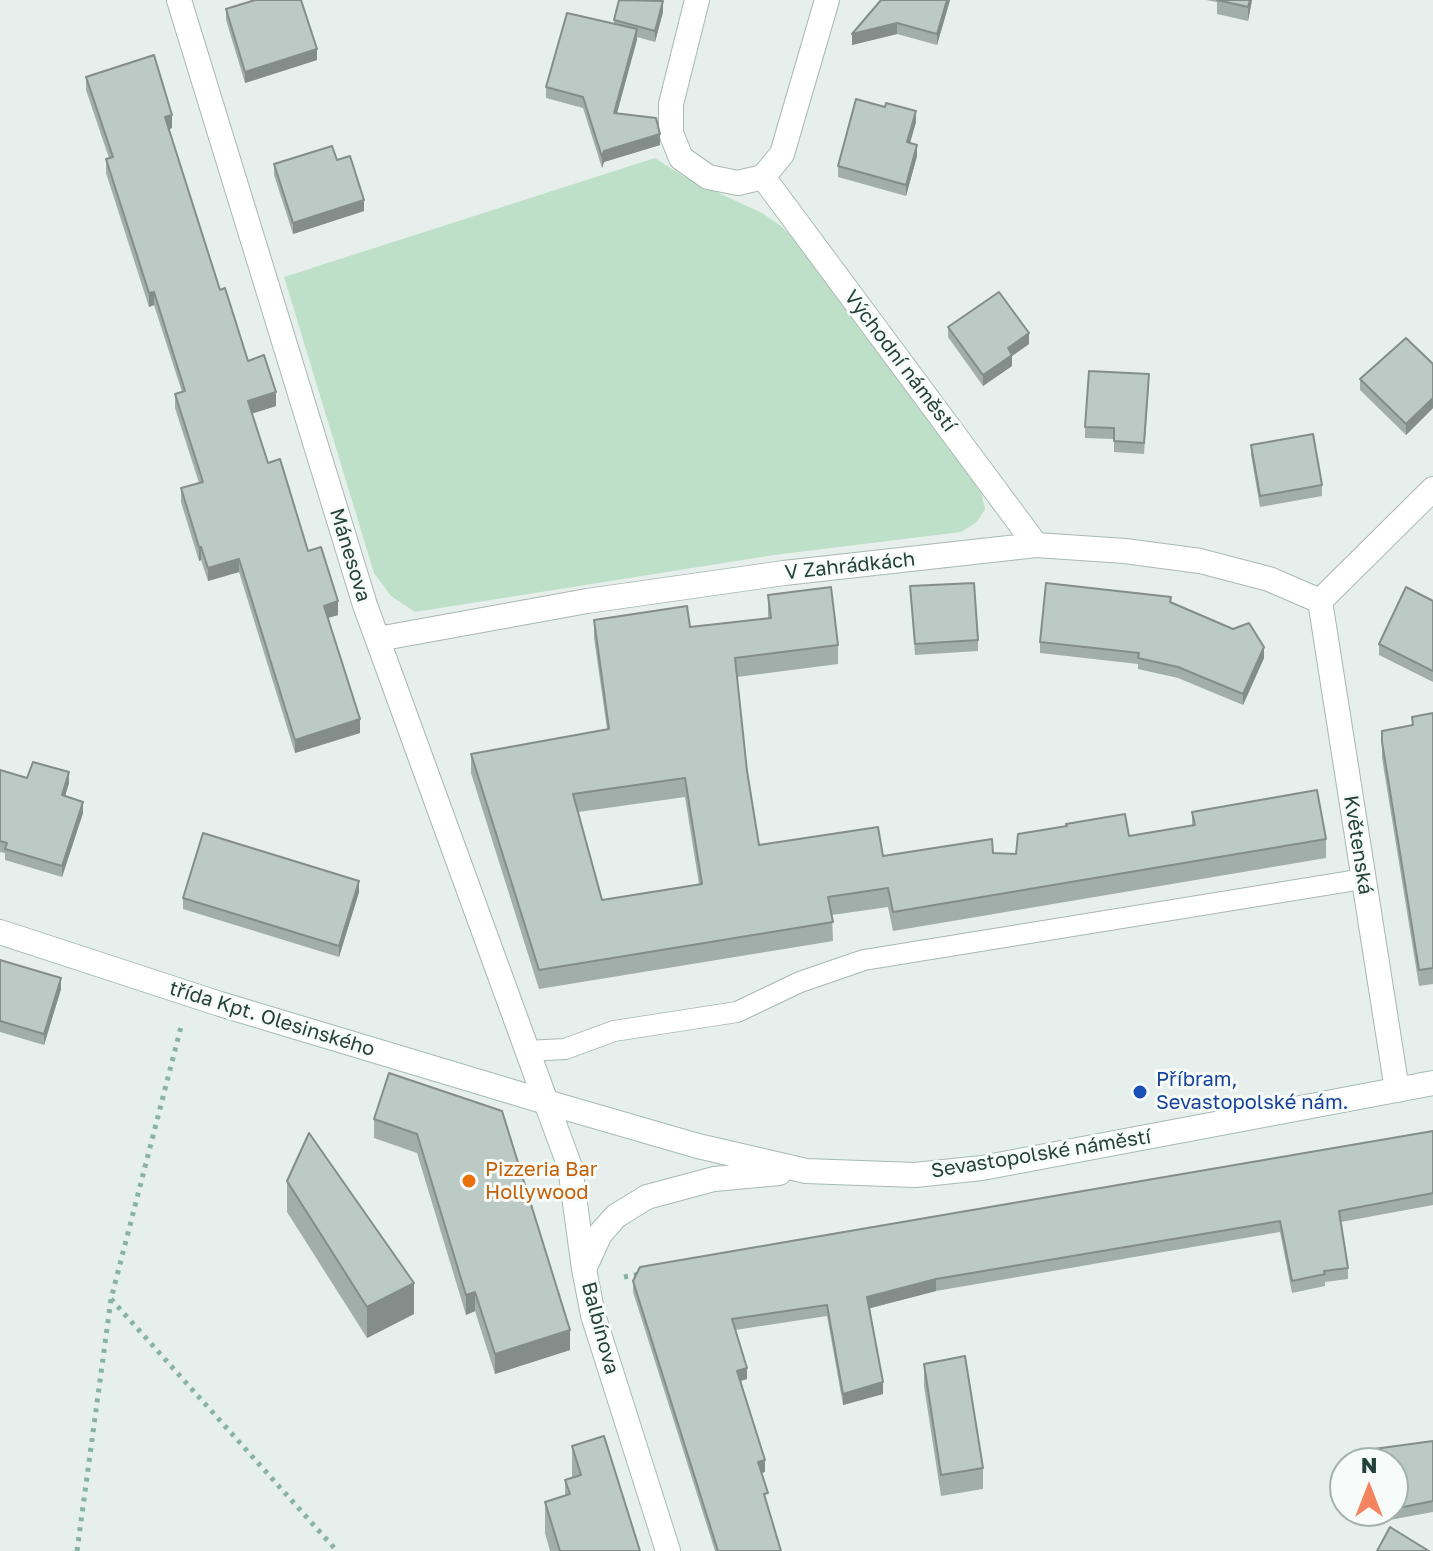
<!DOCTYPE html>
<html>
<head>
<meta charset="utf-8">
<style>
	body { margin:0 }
	#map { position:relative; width:1433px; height:1551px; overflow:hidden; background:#e6efeb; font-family:"Golos Text",sans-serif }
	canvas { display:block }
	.north { position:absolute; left:1329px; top:1447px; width:80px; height:80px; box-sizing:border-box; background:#f7fbf9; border:2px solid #a3b1ad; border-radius:50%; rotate:0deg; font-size:22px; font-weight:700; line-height:32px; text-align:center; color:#24423a }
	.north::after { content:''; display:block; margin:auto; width:28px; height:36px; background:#f4845f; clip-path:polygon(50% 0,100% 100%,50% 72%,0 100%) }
</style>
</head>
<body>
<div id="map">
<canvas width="1433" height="1551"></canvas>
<div class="north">N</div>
</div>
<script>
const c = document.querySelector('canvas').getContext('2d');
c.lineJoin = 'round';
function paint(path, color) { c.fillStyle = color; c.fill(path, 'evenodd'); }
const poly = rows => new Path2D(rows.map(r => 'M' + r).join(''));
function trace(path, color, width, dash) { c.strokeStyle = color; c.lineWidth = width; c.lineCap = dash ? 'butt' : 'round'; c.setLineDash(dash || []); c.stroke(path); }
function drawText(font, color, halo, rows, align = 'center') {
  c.font = font + ' "Golos Text",sans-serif'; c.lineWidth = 6; c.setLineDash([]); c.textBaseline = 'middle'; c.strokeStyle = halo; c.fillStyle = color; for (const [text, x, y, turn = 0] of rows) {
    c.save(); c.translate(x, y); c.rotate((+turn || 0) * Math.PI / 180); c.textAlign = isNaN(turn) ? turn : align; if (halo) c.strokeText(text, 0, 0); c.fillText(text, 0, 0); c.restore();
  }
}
paint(poly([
	[655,158,686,178,762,213,781,226,796,241,981,492,985,509,977,522,961,532,774,555,415,612,391,596,374,573,284,277]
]), '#bfe0c8');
const lane = poly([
	[527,1051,565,1049,614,1031,737,1012,800,982,864,960,1363,879]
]);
const street = poly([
	[179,0,365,605,546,1102],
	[697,0,671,104,671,133,681,158,708,177,738,183,763,177,782,154,827,0],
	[763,177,1036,545],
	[1320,601,1397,1090],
	[1320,601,1433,489],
	[378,639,587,601,784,573,1036,545,1125,551,1200,561,1269,579,1320,601]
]);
const secondary = poly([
	[0,932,220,1004,546,1102,698,1146,806,1171,915,1175,982,1168,1433,1083],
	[546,1102,570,1167,584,1269,593,1315,668,1551],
	[584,1269,600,1234,616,1216,647,1197,714,1179,779,1173]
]);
trace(lane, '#a8b8b2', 22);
trace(street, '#a8b8b2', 26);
trace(secondary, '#a4bbb3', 26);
trace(poly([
	[624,1277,640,1274],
	[111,1299,337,1551],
	[77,1551,111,1299,182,1023]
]), '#86b3a5', 5, [4, 6]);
trace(lane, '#fff', 20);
trace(street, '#fff', 24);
trace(secondary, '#fff', 24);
paint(poly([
	[881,0,950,0,937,45,897,34,852,45],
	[1206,0,1252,0,1248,21,1217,14,1217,2],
	[226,9,317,60,245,83,226,20],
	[663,12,655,42,637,37,617,113,660,145,604,162,602,168,583,108,546,98,546,87,614,24,614,20],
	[86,77,172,128,169,129,220,290,248,361,276,406,252,413,268,463,338,615,328,618,360,733,295,753,239,572,208,581,201,560,199,561,181,502,181,488,199,483,175,408,175,394,182,392,154,305,149,307,106,173,106,159,109,158,86,90],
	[916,122,910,143,917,156,906,196,838,177,838,166],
	[337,160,364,211,293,234,274,175,274,164],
	[948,327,1029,344,1012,356,1012,366,983,386,948,337],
	[1433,364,1433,408,1406,435,1360,390,1360,379],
	[1149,385,1144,454,1114,452,1114,439,1085,438,1085,427],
	[1251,445,1322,485,1322,496,1260,507,1251,455],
	[910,586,978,640,978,651,915,655],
	[768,595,838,645,838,664,737,677,747,771,759,845,883,856,1016,854,1192,826,1192,812,1326,839,1326,858,893,931,888,907,832,915,833,941,539,989,471,773,471,754,607,729,594,638,594,620,690,627,768,618],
	[685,797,699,884,602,900,578,812],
	[1433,601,1433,682,1379,655,1379,644],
	[1171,603,1264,658,1243,705,1178,678,1138,669,1138,664,1040,653,1040,642],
	[1433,713,1433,984,1419,986,1382,758,1382,731,1412,725,1412,717],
	[0,770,27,778,69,783,65,796,83,813,62,877,5,860,5,853,0,852],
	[359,892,339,957,183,909,183,898],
	[0,960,61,989,44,1045,0,1032],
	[389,1073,570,1350,495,1374,475,1311,466,1315,417,1153,374,1138,374,1119],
	[1433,1131,1433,1205,1341,1222,1348,1268,1348,1279,1325,1282,1325,1286,1292,1293,1280,1232,936,1291,870,1308,883,1394,843,1405,827,1316,735,1330,747,1379,741,1381,765,1472,761,1473,767,1505,781,1551,715,1551,633,1292,633,1281],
	[287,1181,414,1314,367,1338,287,1212],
	[924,1364,983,1468,983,1489,941,1496,924,1386],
	[1433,1441,1433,1512,1384,1521,1382,1511,1393,1511,1393,1463,1374,1463,1374,1449],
	[572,1446,640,1551,550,1551,545,1533,545,1502,565,1495,565,1480,572,1478]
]), '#a1aea9');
paint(poly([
	[947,0,950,0,937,45,937,34],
	[1250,0,1252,0,1248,21,1248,7],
	[663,1,663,12,655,42,655,31],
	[897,23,897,34,852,45,852,34],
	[637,29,637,40,614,124,614,113],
	[317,49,317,60,245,83,245,72],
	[916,111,916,122,907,153,907,142],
	[172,115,172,128,165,131,165,117],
	[660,134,660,145,604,162,602,168,602,157,604,151],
	[917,145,917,156,906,196,906,185],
	[364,200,364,211,293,234,293,223],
	[154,292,154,305,149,307,149,293],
	[1029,333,1029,344,1012,356,1012,366,983,386,983,375,1008,348],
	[276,392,276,406,248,415,248,401],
	[1433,398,1433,408,1406,435,1406,424],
	[199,547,201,547,201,560,199,561],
	[239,559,239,572,208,581,208,568],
	[338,601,338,615,324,619,324,606],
	[1264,647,1264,658,1243,705,1243,694],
	[360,719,360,733,295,753,295,740],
	[69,772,69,783,62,806,62,795],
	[83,802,83,813,62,877,62,866],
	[359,881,359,892,339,957,339,946],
	[61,978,61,989,44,1045,44,1034],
	[936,1279,936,1291,867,1309,867,1297],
	[414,1283,414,1314,367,1338,367,1307],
	[475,1292,475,1311,466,1315,466,1295],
	[570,1330,570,1350,495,1374,495,1354],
	[747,1368,747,1379,737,1382,737,1371],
	[883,1382,883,1394,843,1405,843,1394],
	[765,1460,765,1472,758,1474,758,1462]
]), '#838d89');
const building = poly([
	[255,0,301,0,317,49,245,72,226,9,255,0],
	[619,0,663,1,655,31,614,20,619,0],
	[881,0,947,0,937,34,897,23,852,34,881,0],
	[1217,0,1250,0,1248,7,1217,0],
	[567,13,637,29,614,113,656,118,660,134,604,151,602,157,583,97,546,87,567,13],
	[154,55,172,115,165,117,220,290,225,288,248,361,264,355,276,392,248,401,268,463,280,459,308,551,321,547,338,601,324,606,360,719,295,740,239,559,208,568,201,547,199,547,181,488,203,482,175,394,185,391,154,292,149,293,106,159,113,157,86,77,154,55],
	[856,99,885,107,886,103,916,111,907,142,917,145,906,185,838,166,856,99],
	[332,146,337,160,350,156,364,200,293,223,274,164,332,146],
	[999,292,1029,333,1008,348,1012,355,983,375,948,327,999,292],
	[1406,338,1433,364,1433,398,1406,424,1360,379,1406,338],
	[1089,371,1149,374,1144,443,1114,441,1114,428,1085,427,1089,371],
	[1313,434,1322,485,1260,496,1251,445,1313,434],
	[974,583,978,640,915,644,910,586,974,583],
	[1046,583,1171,597,1170,602,1233,629,1249,623,1264,647,1243,694,1178,667,1138,658,1139,653,1040,642,1046,583],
	[831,587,838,645,735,658,747,771,759,845,878,827,883,856,992,839,993,853,1016,854,1018,834,1067,826,1066,824,1125,814,1129,836,1195,825,1192,812,1317,790,1326,839,893,912,888,888,828,897,833,922,539,970,471,754,609,729,594,620,687,606,690,627,771,618,768,595,831,587],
	[685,778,702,884,602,900,573,794,685,778],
	[1406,587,1433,601,1433,671,1379,644,1406,587],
	[1433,713,1433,968,1419,970,1382,742,1382,731,1413,725,1412,717,1433,713],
	[33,762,69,772,62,795,83,802,62,866,5,849,7,843,0,841,0,770,27,778,33,762],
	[203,833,359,881,339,946,183,898,203,833],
	[0,960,61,978,44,1034,0,1021,0,960],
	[389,1073,502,1111,570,1330,495,1354,475,1292,466,1295,417,1134,374,1119,389,1073],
	[1433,1131,1433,1193,1339,1211,1348,1268,1324,1271,1325,1274,1292,1281,1280,1221,936,1279,867,1297,883,1382,843,1394,827,1305,732,1319,747,1368,737,1371,765,1460,758,1462,768,1493,764,1494,781,1551,718,1551,633,1281,640,1267,1433,1131],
	[309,1133,414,1283,367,1307,287,1181,309,1133],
	[965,1356,983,1468,941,1475,924,1364,965,1356],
	[604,1436,640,1551,560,1551,545,1502,570,1494,565,1480,581,1475,572,1446,604,1436],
	[1433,1441,1433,1501,1393,1509,1393,1463,1376,1463,1374,1449,1433,1441],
	[1390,1527,1429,1551,1377,1551,1390,1527]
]);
paint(building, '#bbcac4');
trace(building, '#838d89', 2);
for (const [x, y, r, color] of [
	[1140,1092,8,"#1a4fb4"],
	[469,1181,8,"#e8710a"]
]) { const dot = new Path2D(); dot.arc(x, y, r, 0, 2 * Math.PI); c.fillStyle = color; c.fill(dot); trace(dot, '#f7fbf9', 3); }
drawText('20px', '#24423a', '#f7fbf9', [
	["Východní náměstí",900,361,53],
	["Mánesova",350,555,73],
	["V Zahrádkách",850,566,-6],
	["Květenská",1358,845,81],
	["třída Kpt. Olesinského",272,1019,17],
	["Sevastopolské náměstí",1041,1154,-9],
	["Balbínova",600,1328,75]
]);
drawText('20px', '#164399', '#f7fbf9', [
	["Příbram,",1156,1080],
	["Sevastopolské nám.",1156,1103]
], 'left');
drawText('20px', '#c56008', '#f7fbf9', [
	["Pizzeria Bar",485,1170],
	["Hollywood",485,1193]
], 'left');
</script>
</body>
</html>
